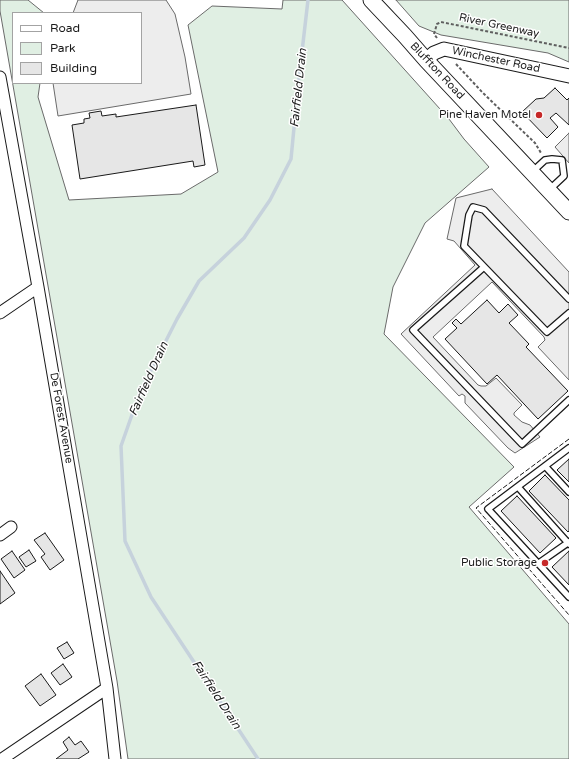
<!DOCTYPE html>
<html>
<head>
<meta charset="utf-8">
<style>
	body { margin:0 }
	#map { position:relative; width:569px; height:759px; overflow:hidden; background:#fff; font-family:"Varela Round",sans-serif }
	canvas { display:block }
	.legend { position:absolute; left:12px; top:12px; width:130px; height:72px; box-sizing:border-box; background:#fff; border:1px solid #a3a3a3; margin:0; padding:5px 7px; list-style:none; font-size:12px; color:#1a1a1a }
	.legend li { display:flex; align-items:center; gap:8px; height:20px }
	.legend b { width:20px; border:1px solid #a3a3a3 }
</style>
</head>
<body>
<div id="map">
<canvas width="569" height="759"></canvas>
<ul class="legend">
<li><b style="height:5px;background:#fff"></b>Road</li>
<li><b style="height:11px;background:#e0efe3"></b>Park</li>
<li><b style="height:11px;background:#e6e6e6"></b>Building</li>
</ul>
</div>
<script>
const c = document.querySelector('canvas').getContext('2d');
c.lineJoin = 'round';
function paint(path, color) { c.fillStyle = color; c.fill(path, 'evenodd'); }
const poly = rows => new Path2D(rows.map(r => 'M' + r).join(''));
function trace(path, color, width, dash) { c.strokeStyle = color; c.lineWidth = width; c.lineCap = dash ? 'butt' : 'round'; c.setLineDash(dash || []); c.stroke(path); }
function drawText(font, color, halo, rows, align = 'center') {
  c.font = font + ' "Varela Round",sans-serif'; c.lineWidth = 3; c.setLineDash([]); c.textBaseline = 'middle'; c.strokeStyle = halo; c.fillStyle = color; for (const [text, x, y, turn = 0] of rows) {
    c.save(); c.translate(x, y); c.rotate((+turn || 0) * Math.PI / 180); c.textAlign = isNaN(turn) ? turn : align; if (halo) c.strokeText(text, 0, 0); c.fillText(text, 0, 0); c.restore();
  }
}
const green = poly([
	[0,0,28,0,44,13,13,13,13,83,40,83,38,97,69,200,181,194,218,172,188,25,212,6,282,9,283,0,342,0,449,119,464,139,489,167,425,223,393,287,384,334,514,467,469,507,569,624,569,759,128,759,117,681,0,11,0,0],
	[396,0,569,0,569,62,548,53,441,35,419,26,396,0]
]);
paint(green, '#e0efe3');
trace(green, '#6a6a6a', 1);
const parking = poly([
	[78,0,166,0,175,14,185,57,191,94,58,116,53,83,141,83,141,13,73,13,78,0],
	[569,133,569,163,555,147,569,133],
	[492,189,569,272,569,380,538,347,545,340,544,337,492,282,433,337,478,385,481,386,486,386,496,378,522,405,514,413,514,415,522,422,530,425,540,437,515,453,508,448,465,403,465,396,462,394,459,396,401,334,475,265,454,241,447,239,456,198,492,189]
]);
paint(parking, '#ededed');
trace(parking, '#6a6a6a', 1);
trace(poly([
	[258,759,151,597,125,541,121,446,140,392,177,319,199,281,244,238,270,200,291,159,298,86,308,0]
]), '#c6d2dc', 3.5);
const building = poly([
	[555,88,567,100,569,98,569,125,556,113,550,118,558,127,547,138,522,112,536,99,544,98,555,88],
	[196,105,205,165,194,167,193,161,80,179,72,125,84,123,84,119,90,118,89,113,101,111,102,116,116,114,116,117,196,105],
	[487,300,499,313,508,304,518,315,509,323,529,344,526,347,568,391,538,419,497,375,487,384,445,339,457,328,452,323,456,319,461,324,487,300],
	[569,459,569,482,557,470,569,459],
	[545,475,569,500,569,531,568,532,529,491,545,475],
	[517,496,556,538,540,553,501,511,517,496],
	[45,533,64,560,50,570,41,557,45,554,34,540,45,533],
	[29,550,36,561,26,567,19,557,29,550],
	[12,551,25,570,14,578,1,559,12,551],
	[569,551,569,585,552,567,569,551],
	[0,571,15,593,0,604,0,571],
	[67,642,74,653,64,659,57,648,67,642],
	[63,664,72,677,60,685,51,673,63,664],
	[41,674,56,695,40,706,25,686,41,674],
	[69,737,75,745,81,741,89,752,78,759,56,759,68,750,63,742,69,737]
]);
paint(building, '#e6e6e6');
trace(building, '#1a1a1a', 1);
const service = poly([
	[532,172,545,160,552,159,562,160,564,176,549,190],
	[484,267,413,330,522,444,569,400],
	[569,299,484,210,473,207,469,215,464,246,547,332,569,313],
	[569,448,488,509,569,597],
	[545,466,569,492],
	[518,487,569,544],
	[539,563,569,542]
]);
const minor = poly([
	[0,77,38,287,107,688,115,759],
	[0,313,38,287],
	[0,535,11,527],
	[2,759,107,688]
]);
const tertiary = poly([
	[426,60,434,53,444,49,569,76]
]);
const secondary = poly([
	[371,0,405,36,426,60,569,212]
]);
trace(service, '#1a1a1a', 8);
trace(minor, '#1a1a1a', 13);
trace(tertiary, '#1a1a1a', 15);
trace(secondary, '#1a1a1a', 17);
trace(poly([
	[437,38,434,34,437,24,441,22,569,48],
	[456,64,483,93,535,143,541,153]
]), '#5f5f5f', 2, [3, 2]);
trace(service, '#fff', 5.5);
trace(minor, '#fff', 11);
trace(tertiary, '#fff', 13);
trace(secondary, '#fff', 15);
trace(poly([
	[569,439,476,508,569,615]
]), '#1a1a1a', 1, [5, 2]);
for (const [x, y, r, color] of [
	[539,115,4,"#c62828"],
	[545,563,4,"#c62828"]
]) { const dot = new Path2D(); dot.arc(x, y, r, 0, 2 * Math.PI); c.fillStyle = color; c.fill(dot); trace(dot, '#fff', 1.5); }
drawText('11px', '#1a1a1a', '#fff', [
	["River Greenway",499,26,12],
	["Winchester Road",496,60,12],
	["Bluffton Road",437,71,47],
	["De Forest Avenue",61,418,80]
]);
drawText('11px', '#1a1a1a', '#fff', [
	["Pine Haven Motel",531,115],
	["Public Storage",537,563]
], 'right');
drawText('italic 12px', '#1a1a1a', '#fff', [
	["Fairfield Drain",299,88,-84],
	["Fairfield Drain",149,379,-66],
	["Fairfield Drain",216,695,57]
]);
</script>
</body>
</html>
